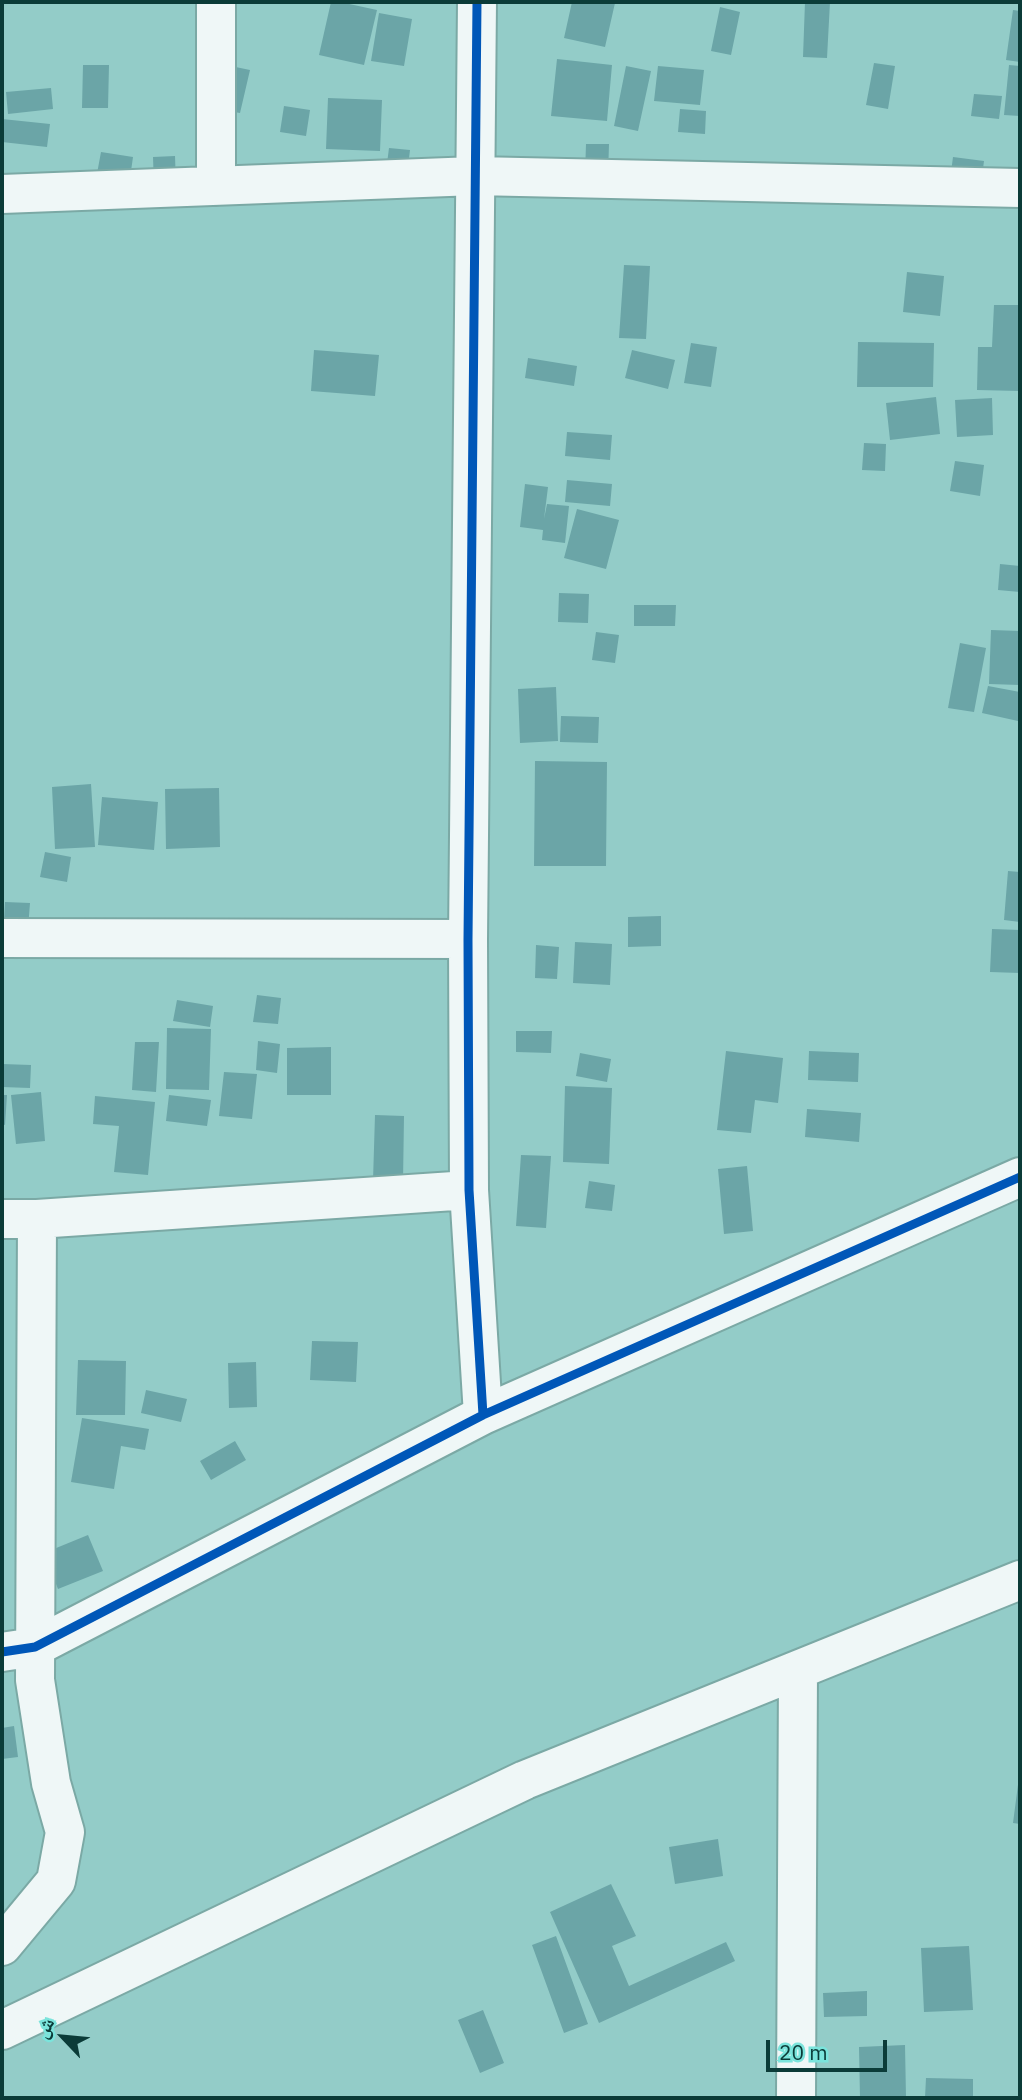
<!DOCTYPE html>
<html>
<head>
<meta charset="utf-8">
<style>
	body { margin:0 }
	#map { position:relative; width:1022px; height:2100px; overflow:hidden; background:#93ccc8; font-family:"IBM Plex Sans","Noto Naskh Arabic",sans-serif }
	canvas { display:block }
	.frame { position:absolute; inset:0; border:4px solid #0b3b38; pointer-events:none }
	.north { position:absolute; left:28px; top:2002px; width:70px; height:70px; -webkit-text-stroke:5px #7be4dc; paint-order:stroke; rotate:296deg; font-size:19px; font-weight:700; line-height:28px; text-align:center; color:#0b3b38 }
	.north::after { content:''; display:block; margin:auto; width:24px; height:32px; background:#0b3b38; clip-path:polygon(50% 0,100% 100%,50% 72%,0 100%) }
	.scale { position:absolute; left:766px; top:2040px; width:121px; height:32px; box-sizing:border-box; border:4px solid #0b3b38; border-top:0; padding-left:9px; font-size:21px; line-height:24px; white-space:nowrap; color:#0b3b38; -webkit-text-stroke:5px #7be4dc; paint-order:stroke }
</style>
</head>
<body>
<div id="map">
<canvas width="1022" height="2100"></canvas>
<div class="frame"></div>
<div class="north">ش</div>
<div class="scale">20 m</div>
</div>
<script>
const c = document.querySelector('canvas').getContext('2d');
c.lineJoin = 'round';
function paint(path, color) { c.fillStyle = color; c.fill(path, 'evenodd'); }
const poly = rows => new Path2D(rows.map(r => 'M' + r).join(''));
function trace(path, color, width, dash) { c.strokeStyle = color; c.lineWidth = width; c.lineCap = dash ? 'butt' : 'round'; c.setLineDash(dash || []); c.stroke(path); }
paint(poly([
	[331,2,340,2,377,10,364,65,319,55],
	[572,2,615,3,605,47,564,38],
	[805,2,830,2,827,58,803,57],
	[720,7,740,12,731,55,711,51],
	[1013,10,1020,11,1020,62,1006,60],
	[379,13,412,19,404,66,371,61],
	[557,59,612,65,607,121,551,116],
	[874,63,895,66,888,109,866,105],
	[83,65,109,65,108,108,82,108],
	[226,65,250,70,240,113,217,109],
	[1009,65,1020,66,1020,116,1004,115],
	[626,66,651,71,638,131,614,126],
	[658,66,704,70,700,105,654,101],
	[51,88,53,109,8,114,6,92],
	[974,94,1002,96,999,119,971,116],
	[328,98,382,100,380,151,326,149],
	[284,106,310,110,306,136,280,132],
	[680,109,706,111,705,134,678,132],
	[2,119,50,124,47,147,2,142],
	[586,144,609,144,608,175,585,175],
	[389,148,410,150,406,182,385,179],
	[101,152,133,157,129,185,96,179],
	[175,156,176,185,154,186,153,157],
	[953,157,984,161,981,184,950,180],
	[624,265,650,266,646,339,619,338],
	[907,272,944,276,940,316,903,312],
	[994,305,1020,305,1020,391,977,390,978,347,992,347],
	[858,342,934,343,933,387,857,387],
	[691,343,717,347,711,387,684,383],
	[314,350,379,355,375,396,311,391],
	[632,350,675,360,668,389,625,378],
	[528,358,577,366,574,386,525,378],
	[936,397,940,434,890,440,886,403],
	[992,398,993,435,957,437,955,400],
	[567,432,612,435,610,460,565,456],
	[864,443,886,444,885,471,862,470],
	[955,461,984,465,980,496,950,491],
	[567,480,612,484,610,506,565,502],
	[525,484,548,487,544,519,547,504,569,506,565,543,542,540,543,530,520,527],
	[577,509,619,520,606,569,564,558],
	[1000,564,1020,566,1020,592,998,590],
	[559,593,589,594,588,623,558,622],
	[634,605,676,605,675,626,634,626],
	[991,630,1020,631,1020,685,989,684],
	[596,632,619,635,615,663,592,660],
	[960,643,986,648,974,712,948,708],
	[988,686,1020,692,1018,721,982,713],
	[556,687,558,741,520,743,518,689],
	[561,716,599,717,598,743,560,742],
	[535,761,607,762,606,866,534,866],
	[91,784,95,847,55,849,52,787],
	[219,788,220,847,166,849,165,789],
	[102,797,158,802,154,850,98,845],
	[45,852,71,857,67,882,40,877],
	[1008,871,1020,872,1020,922,1004,920],
	[5,902,30,903,27,941,3,940],
	[661,916,661,946,628,947,628,917],
	[992,929,1020,930,1020,973,990,972],
	[575,942,612,944,610,985,573,983],
	[536,945,559,947,557,979,535,978],
	[257,995,281,998,278,1024,253,1022],
	[177,1000,213,1006,210,1027,173,1021],
	[167,1028,211,1029,209,1090,166,1089],
	[516,1031,552,1031,551,1053,516,1052],
	[258,1041,280,1044,277,1073,256,1070],
	[135,1042,159,1042,156,1092,132,1090],
	[331,1047,331,1095,287,1095,287,1048],
	[726,1051,783,1058,778,1103,755,1100,751,1133,717,1130],
	[809,1051,859,1053,858,1082,808,1080],
	[580,1053,611,1059,607,1082,576,1076],
	[2,1064,31,1065,30,1088,2,1087],
	[224,1072,257,1074,252,1119,219,1116],
	[565,1086,612,1088,609,1164,563,1162],
	[41,1092,45,1141,16,1144,11,1095],
	[2,1095,7,1095,5,1125,2,1124],
	[169,1095,211,1100,207,1126,166,1121],
	[95,1096,155,1102,148,1175,114,1172,119,1126,93,1124],
	[807,1109,861,1113,859,1142,805,1137],
	[375,1115,404,1116,403,1182,373,1181],
	[521,1155,551,1156,546,1228,516,1226],
	[747,1166,753,1231,724,1234,718,1169],
	[589,1181,615,1185,612,1211,585,1208],
	[312,1341,358,1342,356,1382,310,1380],
	[78,1360,126,1361,125,1415,76,1415],
	[256,1362,257,1407,229,1408,228,1363],
	[146,1390,187,1399,181,1422,141,1413],
	[82,1418,149,1429,145,1450,121,1446,114,1489,71,1482],
	[235,1441,246,1460,211,1480,200,1461],
	[88,1535,103,1571,58,1589,44,1553],
	[14,1726,18,1757,2,1759,2,1728],
	[1019,1777,1020,1777,1020,1824,1013,1823],
	[718,1839,723,1876,675,1884,669,1847],
	[611,1884,636,1936,612,1946,629,1986,726,1942,735,1961,599,2023,550,1912],
	[556,1936,588,2024,564,2033,532,1945],
	[969,1946,973,2010,924,2012,921,1948],
	[867,1991,867,2016,824,2017,823,1993],
	[483,2010,504,2063,480,2073,458,2020],
	[905,2045,906,2098,860,2098,859,2047],
	[926,2078,973,2079,973,2098,925,2098]
]), '#6ba5a7');
const minor = poly([
	[477,2,468,939,469,1190,483,1415],
	[216,186,216,2],
	[2,194,475,176,1020,188],
	[2,938,468,939],
	[2,1219,37,1219,469,1190],
	[2,1652,35,1647,483,1415,1020,1177],
	[2,1946,56,1881,65,1832,51,1783,35,1680,37,1219],
	[2,2030,525,1780,1020,1580],
	[796,2098,798,1670]
]);
trace(minor, '#7ba9a5', 42);
trace(minor, '#eff7f7', 38);
trace(poly([
	[477,2,468,939,469,1190,483,1415],
	[2,1652,35,1647,483,1415,1020,1177]
]), '#0057b8', 9);
</script>
</body>
</html>
